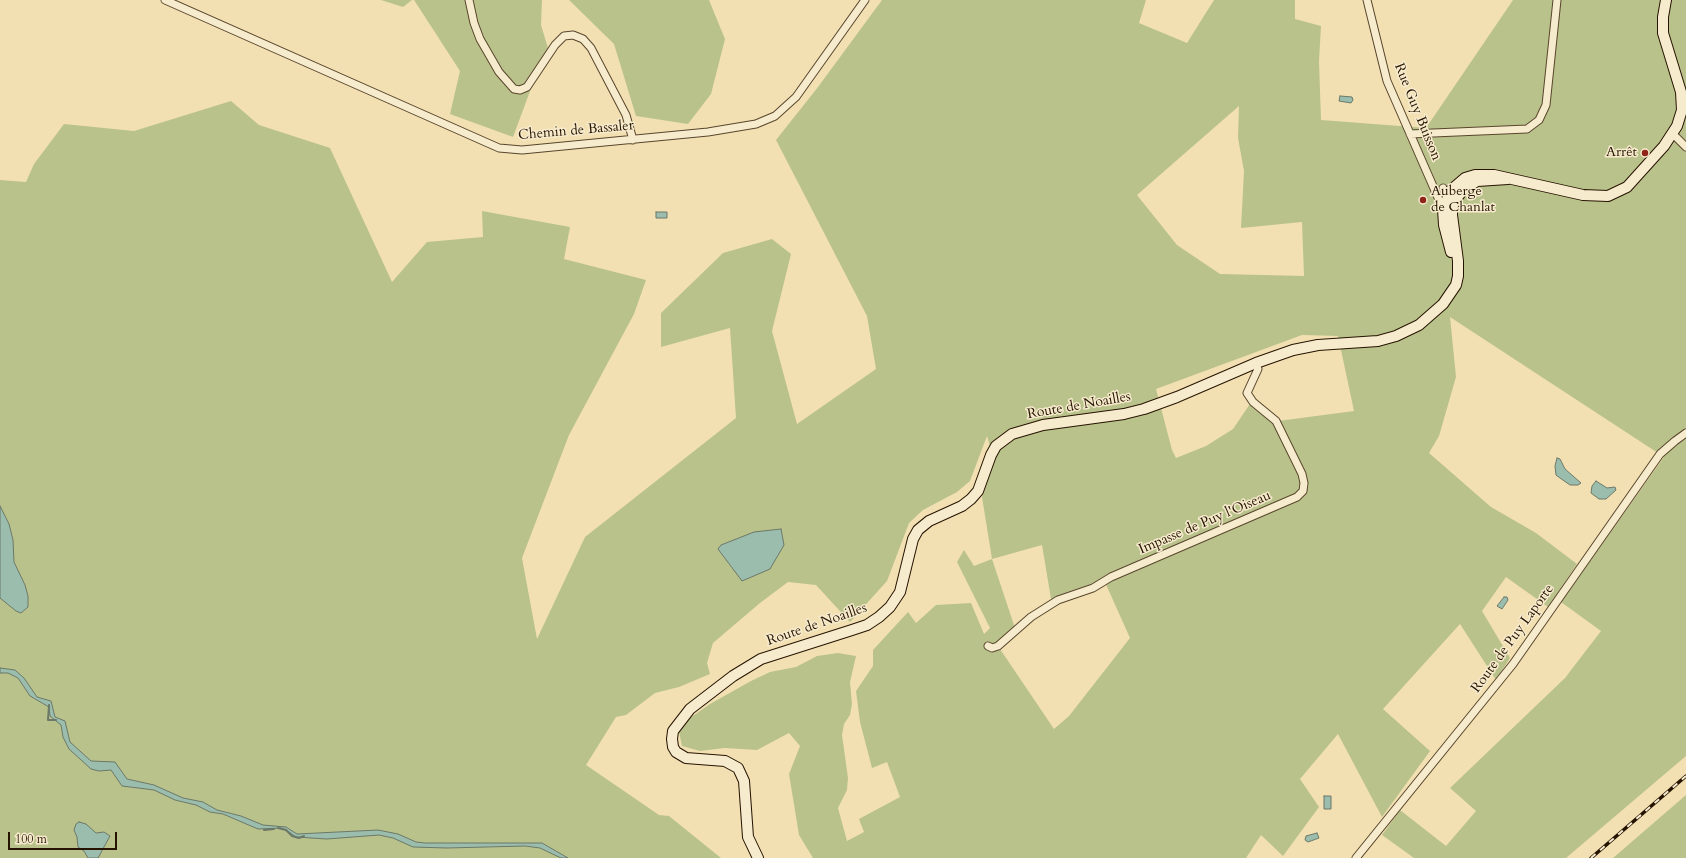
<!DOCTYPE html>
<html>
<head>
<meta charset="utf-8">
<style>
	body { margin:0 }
	#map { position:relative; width:1686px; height:858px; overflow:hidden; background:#f2e0b2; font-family:Cardo,serif }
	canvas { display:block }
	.scale { position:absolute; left:8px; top:832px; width:109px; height:18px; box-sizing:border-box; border:2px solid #251300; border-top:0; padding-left:5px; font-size:12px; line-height:14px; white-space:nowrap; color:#251300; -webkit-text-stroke:3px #f7ebcd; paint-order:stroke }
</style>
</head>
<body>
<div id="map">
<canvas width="1686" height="858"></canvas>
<div class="scale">100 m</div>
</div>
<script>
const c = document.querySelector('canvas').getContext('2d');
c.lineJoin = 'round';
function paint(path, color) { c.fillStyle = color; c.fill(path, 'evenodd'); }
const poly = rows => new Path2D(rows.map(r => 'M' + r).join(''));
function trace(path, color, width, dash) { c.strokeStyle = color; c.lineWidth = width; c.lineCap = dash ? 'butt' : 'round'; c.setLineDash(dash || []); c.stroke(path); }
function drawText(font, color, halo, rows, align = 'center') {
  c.font = font + ' Cardo,serif'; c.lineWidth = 3; c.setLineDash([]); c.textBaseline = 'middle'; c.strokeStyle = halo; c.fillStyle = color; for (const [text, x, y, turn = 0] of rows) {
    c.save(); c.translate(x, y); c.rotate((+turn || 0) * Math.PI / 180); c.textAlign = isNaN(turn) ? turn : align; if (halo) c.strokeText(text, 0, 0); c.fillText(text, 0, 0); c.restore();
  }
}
paint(poly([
	[381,0,412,0,403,7],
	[414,0,542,0,541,25,551,58,536,75,513,137,450,114,460,71],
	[569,0,709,0,725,39,711,94,688,124,636,116,614,44],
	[882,0,1146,0,1139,23,1187,43,1214,0,1295,0,1295,19,1321,26,1319,61,1321,120,1426,128,1513,0,1686,0,1686,756,1566,858,1414,858,1382,835,1400,810,1446,846,1476,811,1450,788,1565,678,1601,631,1561,602,1664,457,1450,317,1456,377,1439,436,1429,453,1491,507,1536,533,1577,564,1548,607,1506,577,1482,611,1510,658,1496,680,1460,624,1383,709,1430,751,1382,817,1338,734,1300,779,1319,807,1283,856,1261,835,1246,858,813,858,799,835,789,774,800,746,789,733,757,750,725,748,700,751,682,746,679,732,690,718,710,704,751,681,770,672,796,667,817,656,838,653,856,656,850,682,852,704,850,715,844,724,842,735,848,778,847,790,838,808,847,841,864,832,859,819,900,797,887,762,872,768,860,722,856,691,873,666,873,650,908,612,916,623,936,605,971,603,984,634,990,628,957,562,964,550,974,566,992,559,982,497,993,457,987,436,970,481,957,492,923,510,909,523,887,581,850,622,816,585,788,582,760,603,713,643,707,663,710,674,679,687,655,693,626,715,616,717,586,765,659,815,669,816,721,858,0,858,0,180,26,182,34,164,64,124,134,131,231,101,259,125,330,148,392,282,427,242,483,237,482,211,570,227,564,259,646,280,634,314,569,435,522,558,537,639,585,537,736,418,730,328,661,347,661,313,723,253,772,239,791,254,772,331,797,424,876,369,867,316,776,140,818,87],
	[1239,106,1238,138,1244,171,1241,228,1302,222,1304,276,1220,274,1177,245,1137,195],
	[1302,335,1338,336,1354,411,1278,421,1254,398,1233,429,1206,446,1176,458,1172,450,1156,389],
	[1042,545,1051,599,1104,580,1130,638,1069,716,1054,729,1000,649,1017,634,992,559],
	[1686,795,1686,858,1613,858]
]), '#bac28c');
const water = poly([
	[1340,96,1352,97,1353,100,1351,103,1339,101,1340,96],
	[656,212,667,212,667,218,656,218,656,212],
	[1557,458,1560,459,1565,469,1581,483,1578,485,1570,485,1560,478,1556,475,1555,466,1557,458],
	[1596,481,1607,488,1615,487,1616,490,1606,499,1599,499,1591,493,1592,486,1596,481],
	[0,506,9,524,13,540,14,562,25,585,28,596,28,607,21,613,16,611,0,598,0,506],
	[781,529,784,545,770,569,742,581,718,549,721,545,754,532,781,529],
	[1504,597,1507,597,1508,600,1502,609,1497,606,1504,597],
	[0,668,15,670,24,678,37,697,51,701,55,717,65,721,70,742,91,761,115,762,127,779,154,785,183,798,203,802,217,810,241,816,263,825,286,827,297,834,378,830,398,834,416,842,425,843,542,843,568,858,561,858,540,848,525,846,447,848,413,847,393,838,379,835,327,839,296,837,286,830,281,828,258,829,223,814,210,812,196,805,175,800,154,790,122,786,111,770,99,771,91,769,69,749,63,737,61,725,50,716,49,707,30,696,18,678,8,673,0,673,0,668],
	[1324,796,1331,796,1331,809,1324,809,1324,796],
	[79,822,86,824,96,833,104,832,110,836,98,858,88,858,84,851,78,847,77,837,74,830,76,824,79,822],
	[1317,833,1319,838,1308,842,1305,840,1306,836,1317,833]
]);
paint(water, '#9bbdad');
trace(water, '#6c7968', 1);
trace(poly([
	[49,705,48,720,56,720],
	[278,828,286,830,292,836,299,838,304,836],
	[264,830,274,829]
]), '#6c7968', 2);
const street = poly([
	[165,0,499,148,522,150,708,132,756,124,775,116,796,97,865,0],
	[469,0,474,23,480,39,499,72,514,89,520,90,527,87,555,45,564,36,573,35,583,39,591,48,626,115,633,140],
	[1367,0,1387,81,1443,209],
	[1410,134,1527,129,1539,120,1546,105,1557,0],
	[1673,134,1686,147],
	[1443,188,1448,199],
	[988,646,992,648,998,646,1031,617,1058,600,1093,588,1111,577,1297,497,1303,491,1304,483,1302,474,1276,421,1253,402,1247,393,1258,369,1256,363],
	[1356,858,1513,664,1660,454,1675,441,1686,433]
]);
const secondary = poly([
	[1451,252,1444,225,1443,209,1451,190,1465,178,1475,175,1494,175,1583,195,1608,196,1627,187,1664,146,1677,126,1682,110,1681,92,1663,33,1663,17,1666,0],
	[758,858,748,837,744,781,738,768,725,761,686,758,676,752,673,747,672,739,673,731,690,709,733,676,761,659,852,630,867,625,879,617,890,607,900,592,913,539,918,530,929,521,962,506,971,499,978,491,991,455,996,446,1012,434,1043,425,1124,414,1144,409,1177,397,1256,363,1293,350,1318,345,1378,341,1396,336,1419,325,1443,304,1456,285,1458,276,1458,261,1452,215,1452,208,1456,199,1463,190,1477,181,1508,179]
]);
trace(street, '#58462c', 9);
trace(secondary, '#251300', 12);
trace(street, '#f7ebcd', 7);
trace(secondary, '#f7ebcd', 10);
const rail = poly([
	[1591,858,1686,776]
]);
trace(rail, '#251300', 3.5);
trace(rail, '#f7ebcd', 2, [6]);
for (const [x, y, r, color] of [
	[1645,153,4,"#8f2418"],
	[1423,200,4,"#8f2418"]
]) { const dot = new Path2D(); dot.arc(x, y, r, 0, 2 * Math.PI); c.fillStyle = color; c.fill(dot); trace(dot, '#f7ebcd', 1.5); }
drawText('14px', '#251300', '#f7ebcd', [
	["Rue Guy Buisson",1417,112,68],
	["Chemin de Bassaler",576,131,-5],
	["Route de Noailles",1079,406,-10],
	["Impasse de Puy l'Oiseau",1205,523,-23],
	["Route de Noailles",817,625,-19],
	["Route de Puy Laporte",1513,639,-54]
]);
drawText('14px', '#251300', '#f7ebcd', [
	["Arrêt",1637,153],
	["Auberge",1431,192,"left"],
	["de Chanlat",1431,208,"left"]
], 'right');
</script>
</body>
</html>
